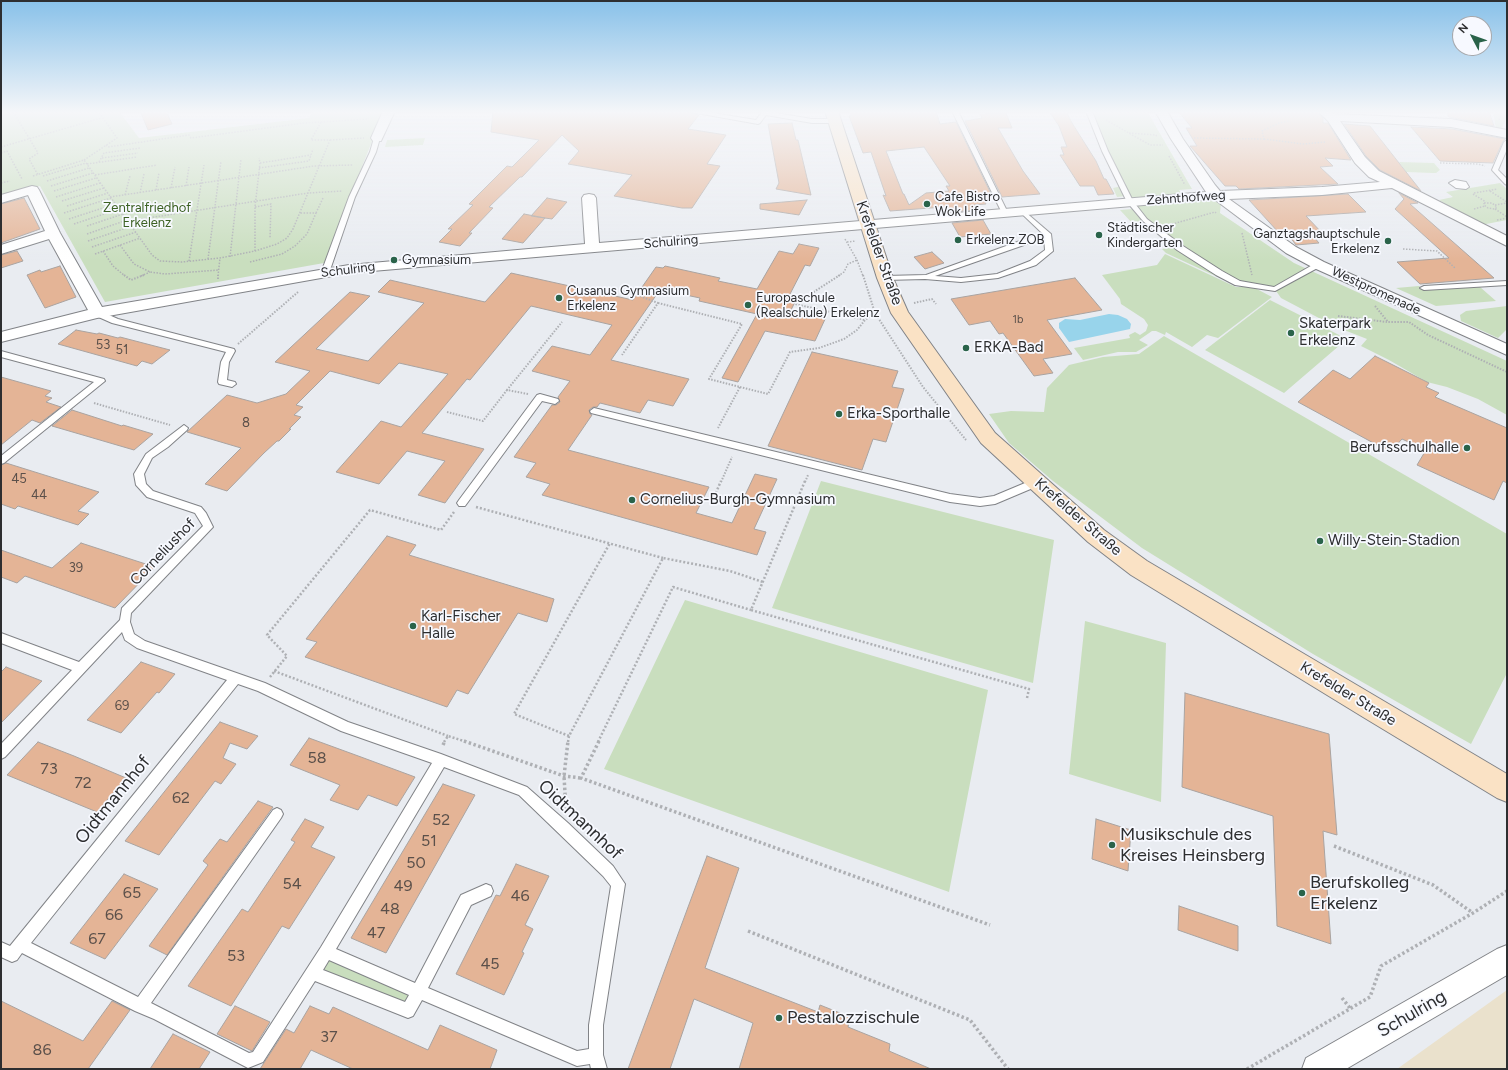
<!DOCTYPE html>
<html>
<head>
<meta charset="utf-8">
<style>
	body { margin:0 }
	#map { position:relative; width:1508px; height:1070px; overflow:hidden; background:#e9ecf1; font-family:Figtree,sans-serif }
	canvas { display:block }
	.frame { position:absolute; inset:0; border:2px solid #2d2e30; pointer-events:none }
	.north { position:absolute; left:1452px; top:16px; width:40px; height:40px; box-sizing:border-box; background:#f7f9ff; border:1px solid #a6a8ac; border-radius:50%; rotate:311deg; font-size:11px; font-weight:700; line-height:16px; text-align:center; color:#2d2e30 }
	.north::after { content:''; display:block; margin:auto; width:14px; height:18px; background:#2a634a; clip-path:polygon(50% 0,100% 100%,50% 72%,0 100%) }
</style>
</head>
<body>
<div id="map">
<canvas width="1508" height="1070"></canvas>
<div class="frame"></div>
<div class="north">N</div>
</div>
<script>
const c = document.querySelector('canvas').getContext('2d');
c.lineJoin = 'round';
function paint(path, color) { c.fillStyle = color; c.fill(path, 'evenodd'); }
const poly = rows => new Path2D(rows.map(r => 'M' + r).join(''));
function trace(path, color, width, dash) { c.strokeStyle = color; c.lineWidth = width; c.lineCap = dash ? 'butt' : 'round'; c.setLineDash(dash || []); c.stroke(path); }
function drawText(font, color, halo, rows, align = 'center') {
  c.font = font + ' Figtree,sans-serif'; c.lineWidth = 3.5; c.setLineDash([]); c.textBaseline = 'middle'; c.strokeStyle = halo; c.fillStyle = color; for (const [text, x, y, turn = 0] of rows) {
    c.save(); c.translate(x, y); c.rotate((+turn || 0) * Math.PI / 180); c.textAlign = isNaN(turn) ? turn : align; if (halo) c.strokeText(text, 0, 0); c.fillText(text, 0, 0); c.restore();
  }
}
paint(poly([
	[1507,990,1507,1069,1397,1069]
]), '#eae1cc');
paint(poly([
	[1,111,119,111,139,138,309,118,313,111,384,111,324,263,105,302,40,186,1,197],
	[1093,111,1147,111,1192,189,1179,190,1182,194,1196,193,1221,203,1220,213,1294,263,1507,361,1507,415,1478,399,1447,387,1427,382,1389,360,1361,346,1367,339,1334,326,1281,298,1274,288,1253,287,1272,297,1218,338,1207,335,1192,347,1166,332,1165,335,1156,331,1152,331,1139,340,1148,345,1136,352,1118,352,1083,360,1074,348,1130,338,1129,335,1135,332,1140,335,1146,331,1148,325,1144,319,1121,304,1120,299,1102,275,1157,265,1165,254,1236,287,1252,287,1235,285,1166,253,1162,249,1173,247,1143,221,1132,223,1120,210,1133,209,1126,196,1117,197,1113,188,1126,185,1109,154],
	[1507,111,1507,117,1501,130,1496,129,1493,112],
	[425,138,423,145,385,147,387,140],
	[1399,162,1434,163,1440,170,1436,173,1432,173,1406,172],
	[1500,183,1507,189,1507,220,1481,225,1439,200,1453,197,1446,192],
	[1419,286,1424,290,1480,287,1496,301,1436,306,1396,288],
	[1270,300,1347,339,1284,393,1205,350],
	[1507,306,1507,329,1498,338,1461,321,1460,315,1466,311],
	[1164,336,1507,534,1507,673,1471,744,1313,654,1142,548,1053,481,1009,443,989,414,1011,411,1044,412,1047,388,1069,365,1103,357,1139,354],
	[821,481,1054,540,1033,683,772,608],
	[685,600,988,690,949,892,604,769],
	[1085,621,1166,643,1161,802,1069,774],
	[328,960,410,994,404,1005,322,970]
]), '#c9debe');
paint(poly([
	[1109,314,1118,315,1127,319,1131,324,1130,329,1069,342,1059,328,1059,323,1065,319,1080,320]
]), '#98d4eb');
const building = poly([
	[140,111,166,111,172,124,148,130,140,111],
	[493,111,684,111,699,115,688,129,726,135,707,164,720,166,692,208,682,208,614,196,632,175,568,164,579,151,562,135,522,177,520,177,489,207,493,208,469,233,472,233,460,246,439,242,452,229,448,229,473,205,469,204,507,166,512,167,539,140,491,132,493,111],
	[850,111,936,111,940,124,956,122,993,198,983,198,986,204,974,205,977,210,947,212,944,207,890,211,883,195,886,196,871,152,863,153,849,116,851,116,850,111],
	[924,147,950,186,946,186,949,191,926,193,909,205,904,194,903,194,886,151,924,147],
	[1049,111,1066,111,1072,123,1096,161,1104,179,1106,179,1114,194,1098,195,1094,186,1080,186,1060,155,1064,155,1061,147,1067,147,1059,126,1049,111],
	[1178,111,1317,111,1323,118,1323,123,1328,123,1351,160,1325,158,1333,166,1320,167,1338,184,1239,189,1236,186,1225,186,1190,146,1197,146,1186,128,1192,128,1178,111],
	[1446,111,1489,111,1494,126,1449,117,1446,111],
	[1006,113,1012,128,998,128,1023,171,1040,194,1002,197,965,121,982,118,980,114,1006,113],
	[792,123,796,140,798,140,811,195,776,189,779,183,768,124,792,123],
	[1344,124,1370,126,1421,191,1380,170,1366,156,1344,124],
	[1411,127,1452,129,1505,139,1503,141,1493,163,1440,161,1411,127],
	[1399,193,1418,203,1410,204,1494,278,1420,284,1397,262,1449,258,1395,209,1404,199,1399,193],
	[1348,194,1366,212,1306,216,1324,235,1313,236,1319,243,1296,245,1290,237,1286,238,1279,233,1249,200,1348,194],
	[24,198,40,229,1,243,1,204,24,198],
	[547,198,567,202,552,219,531,216,547,198],
	[807,200,799,215,760,209,760,204,807,200],
	[524,214,545,218,523,243,502,239,524,214],
	[983,220,991,234,960,237,952,223,983,220],
	[799,244,819,248,810,266,805,265,789,296,797,298,791,310,826,317,815,341,765,331,738,382,722,378,757,314,699,301,700,298,662,290,659,294,657,294,611,360,689,379,673,406,648,400,640,413,600,403,597,407,593,407,589,410,590,414,592,415,568,450,709,487,696,513,732,523,755,474,777,479,754,529,766,532,757,555,542,495,550,484,526,477,536,463,514,457,552,405,556,405,560,402,558,397,570,381,532,371,552,346,590,355,612,325,531,306,470,380,467,379,422,433,484,449,445,503,418,495,445,461,407,451,379,484,336,472,381,421,401,427,448,374,399,363,379,384,330,371,296,405,303,407,294,415,301,417,289,429,291,429,279,441,277,441,264,453,227,491,205,484,241,448,187,432,227,395,257,403,286,394,310,371,275,362,350,292,370,296,316,349,368,361,424,303,378,292,390,280,485,302,511,273,633,300,656,267,663,268,665,266,720,278,718,281,757,289,779,251,793,254,799,244],
	[17,251,23,261,1,268,1,255,17,251],
	[932,252,944,263,925,269,914,257,932,252],
	[60,266,76,297,45,308,27,275,40,270,41,272,60,266],
	[1075,278,1102,310,1047,320,1072,354,1043,359,1053,373,1034,376,1003,333,999,334,990,321,969,325,951,299,1075,278],
	[76,330,97,334,99,333,118,338,120,337,170,350,152,364,142,361,137,366,58,344,76,330],
	[812,352,898,371,892,387,904,389,886,442,873,439,862,470,768,446,812,352],
	[1375,356,1429,383,1426,387,1439,393,1435,397,1507,428,1507,483,1503,481,1494,500,1417,465,1426,450,1402,439,1390,452,1298,402,1333,370,1350,379,1375,356],
	[1,377,51,391,45,396,52,398,46,402,61,407,40,423,32,420,1,445,1,377],
	[72,410,122,426,123,425,153,434,134,450,52,426,72,410],
	[6,463,99,492,78,511,89,514,78,525,18,506,15,509,1,504,1,465,6,463],
	[387,536,416,545,409,555,554,599,547,622,518,613,468,694,457,690,447,707,305,657,317,642,306,639,387,536],
	[81,543,155,567,115,608,25,576,17,583,1,577,1,550,52,568,81,543],
	[141,662,175,674,159,693,157,692,121,733,87,720,141,662],
	[6,667,42,681,1,723,1,672,6,667],
	[1185,693,1329,734,1337,835,1323,831,1331,944,1277,926,1273,816,1182,787,1185,693],
	[220,722,258,736,247,749,230,743,223,758,236,764,221,784,215,781,159,855,125,841,220,722],
	[309,738,361,757,415,777,397,806,368,795,358,810,330,800,340,785,290,765,309,738],
	[38,742,74,756,126,778,97,812,7,775,38,742],
	[443,784,475,795,386,953,351,938,443,784],
	[258,801,273,807,167,955,149,946,208,865,203,861,220,839,227,842,258,801],
	[305,819,324,827,311,847,335,857,289,929,282,926,231,1006,188,986,242,909,248,912,295,842,291,840,305,819],
	[1096,819,1131,830,1128,871,1092,859,1096,819],
	[707,856,739,868,705,968,818,1012,820,1005,850,1017,848,1027,890,1044,889,1051,931,1069,739,1069,753,1023,694,999,670,1069,628,1069,707,856],
	[516,864,549,876,525,925,533,929,522,952,524,953,504,995,456,974,496,895,500,896,516,864],
	[124,874,158,889,105,959,70,943,124,874],
	[1179,906,1238,926,1238,951,1178,930,1179,906],
	[1,1001,83,1041,112,1001,130,1010,88,1069,1,1069,1,1001],
	[235,1006,270,1022,252,1051,217,1034,235,1006],
	[310,1006,329,1014,333,1007,428,1050,440,1025,497,1050,490,1069,353,1069,311,1050,300,1069,260,1069,286,1029,294,1033,310,1006],
	[173,1034,210,1052,199,1069,150,1069,173,1034]
]);
paint(building, '#e4b496');
trace(building, '#a9a3a0', 1);
const lane = poly([
	[685,111,701,111,756,120,762,112,764,111,812,119,833,119,836,121,833,123,812,123,766,115,760,123,758,124,685,111],
	[952,111,958,111,1008,213,1007,214,1002,213,952,111],
	[1086,111,1092,111,1108,151,1133,201,1147,219,1183,246,1222,271,1240,281,1274,287,1316,263,1319,263,1323,265,1275,291,1235,285,1216,275,1177,250,1143,221,1127,202,1102,151,1086,111],
	[377,136,380,138,376,152,355,197,329,273,328,275,322,275,321,273,349,197,370,152,374,138,377,136],
	[1507,140,1507,149,1498,170,1507,179,1507,185,1505,184,1492,170,1504,142,1507,140],
	[1455,180,1466,182,1469,187,1466,189,1456,188,1449,183,1455,180],
	[1023,210,1051,234,1053,251,1036,265,998,278,961,282,925,279,885,280,881,278,885,276,926,275,1042,233,1021,213,1021,211,1023,210],
	[1044,238,1045,250,1030,261,997,274,961,278,935,276,1044,238],
	[1507,281,1507,285,1424,290,1420,288,1424,286,1507,281],
	[94,311,100,311,118,319,234,349,235,351,229,362,227,380,235,382,236,384,232,387,219,384,218,382,221,362,226,352,112,323,94,315,94,311],
	[1,351,104,379,105,381,4,463,1,464,1,456,94,382,1,357,1,351],
	[540,394,558,399,559,401,555,404,542,401,465,506,459,506,457,503,459,500,537,395,540,394],
	[594,408,950,494,980,498,994,496,1037,478,1042,482,1040,485,995,504,980,506,950,502,591,413,590,411,594,408],
	[184,425,188,428,187,430,168,447,152,458,144,474,146,484,153,491,201,507,206,513,213,527,131,613,130,622,134,634,145,641,265,683,348,722,441,754,527,787,568,823,613,866,625,884,603,1025,603,1055,607,1069,591,1069,590,1064,577,1066,422,1000,413,1016,408,1018,315,981,263,1062,248,1068,154,1019,135,1011,22,953,17,960,12,962,1,957,1,942,10,946,227,680,137,648,125,640,122,632,5,757,1,759,1,744,72,670,1,643,1,633,79,662,120,620,122,608,203,526,195,513,147,497,136,485,134,474,146,454,184,425],
	[238,684,258,691,341,731,432,763,321,947,253,1052,249,1053,151,1003,281,818,283,814,281,810,277,808,273,810,138,997,31,943,238,684],
	[444,767,519,795,603,876,611,886,589,1025,589,1049,577,1051,428,988,471,905,491,896,493,891,491,886,486,884,461,895,415,983,336,949,444,767],
	[329,960,409,995,405,1002,323,970,329,960]
]);
const street = poly([
	[383,111,395,111,381,141,373,141,371,138,383,111],
	[1155,111,1167,111,1183,139,1215,185,1220,191,1322,187,1380,182,1369,177,1355,163,1328,121,1318,111,1331,111,1333,114,1451,119,1507,130,1507,138,1451,127,1340,121,1365,157,1379,171,1507,236,1507,246,1392,188,1322,195,1229,199,1296,247,1324,262,1507,344,1507,355,1314,268,1286,253,1214,199,349,273,97,318,1,342,1,332,88,310,49,239,1,254,1,245,45,231,28,195,1,203,1,195,32,186,37,187,39,190,60,233,102,307,349,265,585,244,582,198,584,195,589,194,594,195,596,198,599,243,1206,192,1171,139,1155,111],
	[1507,945,1507,975,1346,1069,1302,1069,1306,1058,1497,949,1507,945]
]);
const secondary = poly([
	[825,111,838,111,893,278,908,312,995,433,1104,530,1147,561,1507,774,1507,802,1497,798,1363,717,1131,575,1088,542,981,443,891,313,877,278,825,111]
]);
trace(lane, '#818387', 2);
trace(street, '#818387', 2);
trace(secondary, '#818387', 2);
trace(poly([
	[14,113,18,111],
	[1,116,14,113,38,153,29,159,38,175],
	[1106,120,1150,145,1163,145],
	[1499,120,1502,113],
	[1129,133,1156,135,1157,137],
	[1194,138,1264,139,1262,131,1279,123,1290,121],
	[1264,139,1303,144,1326,142],
	[330,140,364,138],
	[106,145,108,147,189,135,191,138,304,123,369,119],
	[1,147,101,118],
	[1,153,7,151,22,179],
	[1169,156,1185,185],
	[102,158,138,153],
	[84,160,117,138,98,111],
	[99,162,104,153,140,148],
	[260,163,311,155],
	[1440,163,1478,164,1485,166],
	[87,164,137,157],
	[259,168,309,161,313,149],
	[95,175,157,165],
	[33,176,84,160,152,255,160,261,182,262,220,258,255,251,277,244,287,238,293,229,330,140,311,140,321,122],
	[43,176,86,163],
	[47,181,89,168],
	[1,183,10,181],
	[51,186,93,173],
	[186,186,189,167],
	[171,188,175,167],
	[156,190,159,173],
	[54,191,96,178],
	[1490,191,1507,202],
	[140,193,144,174],
	[1474,193,1497,189],
	[1473,194,1486,202],
	[125,195,130,176],
	[56,197,100,183],
	[110,197,314,166,353,165],
	[62,201,104,188],
	[1484,203,1492,203,1497,207,1495,209,1488,208,1484,205,1484,203],
	[1495,205,1507,203],
	[67,206,108,193],
	[255,207,271,204,270,238],
	[1474,209,1485,206],
	[1495,209,1507,217],
	[64,213,111,198],
	[316,213,323,198],
	[69,219,115,204],
	[1497,220,1507,218],
	[129,221,308,193,342,191],
	[74,224,119,209],
	[1169,225,1215,212,1216,213],
	[87,226,123,214],
	[1242,233,1252,275],
	[87,234,127,220],
	[845,239,857,260,863,276],
	[88,241,132,226],
	[847,242,856,241],
	[120,245,134,264,150,272,165,274,219,270],
	[92,247,136,232],
	[1403,249,1437,251,1455,268],
	[103,251,113,266,125,276],
	[255,251,255,207,260,163,259,158],
	[95,254,140,238],
	[230,257,241,159],
	[208,259,221,161],
	[189,261,204,165],
	[250,262,282,254,295,246,307,234,316,213,299,213],
	[141,276,150,272],
	[218,276,220,258],
	[838,276,844,272,848,264,857,260]
]), '#aeb0b4', 1.5, [1.5, 1.5]);
trace(poly([
	[124,275,131,280,144,275],
	[840,275,795,304,865,320],
	[863,275,875,313,923,387,966,440],
	[218,279,218,275],
	[620,291,632,293,658,303,622,355],
	[658,303,742,324,709,379,740,387,718,428],
	[914,303,932,299,936,304],
	[1375,306,1388,322,1409,322,1428,335,1507,372],
	[1338,316,1387,322],
	[238,344,298,292],
	[740,387,768,394,790,352,819,348,844,339,857,330,865,320,875,313],
	[528,394,507,390,562,322],
	[94,403,170,425],
	[447,412,483,421,507,390],
	[721,482,732,457],
	[805,482,808,475]
]), '#aeb0b4', 2, [1.5, 1.5]);
trace(poly([
	[805,481,751,610,1029,689,1027,698],
	[711,504,721,481],
	[476,507,663,558],
	[274,671,448,736],
	[270,677,287,656,267,635,370,510,441,530,454,512],
	[569,736,514,714,610,543],
	[444,742,448,736,467,742],
	[568,742,569,736,663,558,730,571,763,582],
	[598,742,673,587,751,610]
]), '#aeb0b4', 2.5, [2, 2]);
trace(poly([
	[464,741,564,776,581,778],
	[599,741,581,778,990,925],
	[443,745,445,741],
	[566,810,564,776,568,741],
	[1334,846,1433,885,1473,913],
	[748,931,970,1020,1008,1069],
	[1342,998,1350,1008],
	[1247,1069,1370,997,1381,966,1473,913,1507,891]
]), '#aeb0b4', 3.5, [2.5, 2.5]);
paint(lane, '#fff');
paint(street, '#fff');
paint(secondary, '#fae2c5');
const sky = c.createLinearGradient(0, 0, 0, 261);
sky.addColorStop(0, '#88c1e9');
sky.addColorStop(0.43, '#f5f6f9');
sky.addColorStop(1, '#f5f6f900');
c.fillStyle = sky;
c.fillRect(0, 0, 1508, 261);
for (const [x, y, r, color] of [
	[927,204,4,"#2a634a"],
	[1099,235,4,"#2a634a"],
	[958,240,4,"#2a634a"],
	[1388,241,4,"#2a634a"],
	[394,260,4,"#2a634a"],
	[559,298,4,"#2a634a"],
	[748,305,4,"#2a634a"],
	[1291,333,4,"#2a634a"],
	[966,348,4,"#2a634a"],
	[839,414,4,"#2a634a"],
	[1467,448,4,"#2a634a"],
	[632,500,4,"#2a634a"],
	[1320,541,4,"#2a634a"],
	[413,626,4,"#2a634a"],
	[1112,845,4,"#2a634a"],
	[1302,893,4,"#2a634a"],
	[779,1018,4,"#2a634a"]
]) { const dot = new Path2D(); dot.arc(x, y, r, 0, 2 * Math.PI); c.fillStyle = color; c.fill(dot); trace(dot, '#f7f9ff', 1.5); }
drawText('11px', '#5b504a', null, [
	["1b",1018,320]
]);
drawText('13px', '#2d2e30', '#f7f9ff', [
	["Cafe Bistro",935,197],
	["Wok Life",935,212],
	["Städtischer",1107,228],
	["Kindergarten",1107,243],
	["Ganztagshauptschule",1380,234,"right"],
	["Erkelenz",1380,249,"right"],
	["Erkelenz ZOB",966,240],
	["Gymnasium",402,260],
	["Cusanus Gymnasium",567,291],
	["Erkelenz",567,306],
	["Europaschule",756,298],
	["(Realschule) Erkelenz",756,313]
], 'left');
drawText('13px', '#2d2e30', '#f7f9ff', [
	["Zehnthofweg",1186,198,-4],
	["Schulring",671,242,-5],
	["Schulring",348,270,-7],
	["Westpromenade",1376,291,25]
]);
drawText('13px', '#3c6123', '#f7f9ff', [
	["Zentralfriedhof",147,208],
	["Erkelenz",147,223]
]);
drawText('13px', '#5b504a', null, [
	["53",103,345],
	["51",122,350],
	["8",246,423],
	["45",19,479],
	["44",39,495],
	["39",76,568],
	["69",122,706]
]);
drawText('15px', '#2d2e30', '#f7f9ff', [
	["Krefelder Straße",879,253,70],
	["Krefelder Straße",1078,517,41],
	["Corneliushof",163,552,-46],
	["Krefelder Straße",1348,694,31]
]);
drawText('15px', '#2d2e30', '#f7f9ff', [
	["Skaterpark",1299,324],
	["Erkelenz",1299,341],
	["ERKA-Bad",974,348],
	["Erka-Sporthalle",847,414],
	["Berufsschulhalle",1459,448,"right"],
	["Cornelius-Burgh-Gymnasium",640,500],
	["Willy-Stein-Stadion",1328,541],
	["Karl-Fischer",421,617],
	["Halle",421,634]
], 'left');
drawText('16px', '#5b504a', null, [
	["58",317,758],
	["73",49,769],
	["72",83,783],
	["62",181,798],
	["52",441,820],
	["51",429,841],
	["50",416,863],
	["54",292,884],
	["49",403,886],
	["65",132,893],
	["46",520,896],
	["48",390,909],
	["66",114,915],
	["47",376,933],
	["67",97,939],
	["53",236,956],
	["45",490,964],
	["37",329,1037],
	["86",42,1050]
]);
drawText('18px', '#2d2e30', '#f7f9ff', [
	["Oidtmannhof",113,800,-51],
	["Oidtmannhof",580,820,43],
	["Schulring",1412,1014,-30]
]);
drawText('18px', '#2d2e30', '#f7f9ff', [
	["Musikschule des",1120,835],
	["Kreises Heinsberg",1120,856],
	["Berufskolleg",1310,883],
	["Erkelenz",1310,904],
	["Pestalozzischule",787,1018]
], 'left');
</script>
</body>
</html>
